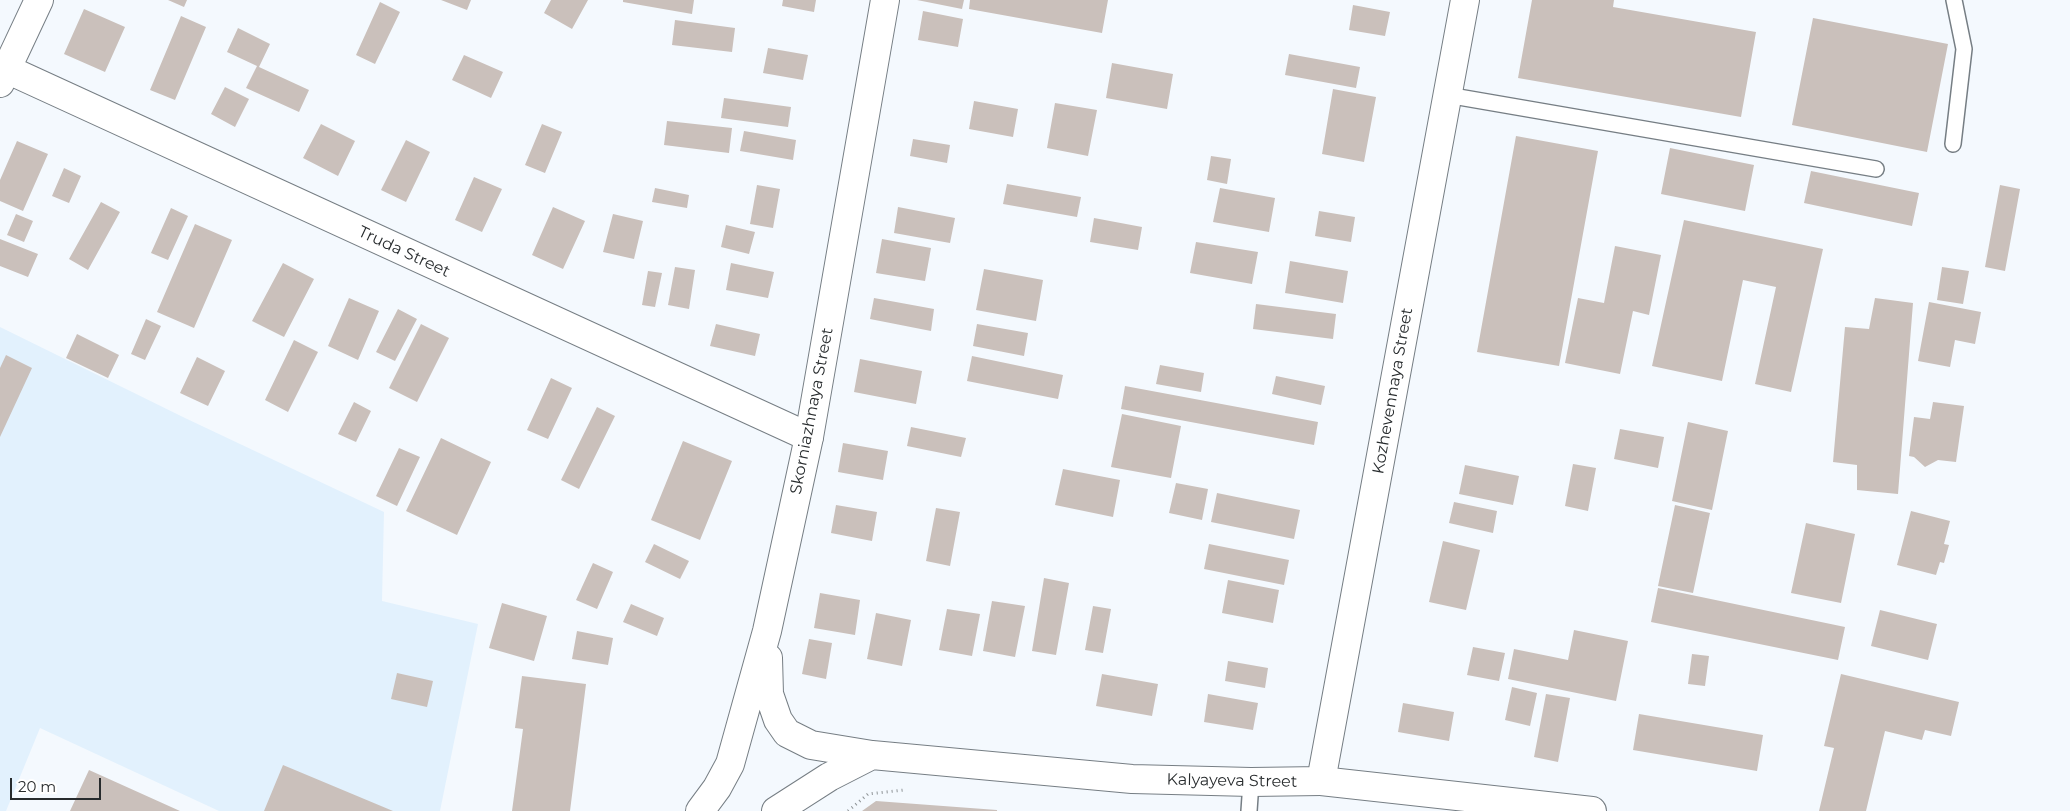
<!DOCTYPE html>
<html>
<head>
<meta charset="utf-8">
<style>
	body { margin:0 }
	#map { position:relative; width:2070px; height:811px; overflow:hidden; background:#f4f9fe; font-family:Montserrat,sans-serif }
	canvas { display:block }
	.scale { position:absolute; left:10px; top:778px; width:91px; height:22px; box-sizing:border-box; border:2px solid #272b2d; border-top:0; padding-left:6px; font-size:15px; line-height:18px; white-space:nowrap; color:#272b2d; -webkit-text-stroke:4px #fff; paint-order:stroke }
</style>
</head>
<body>
<div id="map">
<canvas width="2070" height="811"></canvas>
<div class="scale">20 m</div>
</div>
<script>
const c = document.querySelector('canvas').getContext('2d');
c.lineJoin = 'round';
function paint(path, color) { c.fillStyle = color; c.fill(path, 'evenodd'); }
const poly = rows => new Path2D(rows.map(r => 'M' + r).join(''));
function trace(path, color, width, dash) { c.strokeStyle = color; c.lineWidth = width; c.lineCap = dash ? 'butt' : 'round'; c.setLineDash(dash || []); c.stroke(path); }
function drawText(font, color, halo, rows, align = 'center') {
  c.font = font + ' Montserrat,sans-serif'; c.lineWidth = 4; c.setLineDash([]); c.textBaseline = 'middle'; c.strokeStyle = halo; c.fillStyle = color; for (const [text, x, y, turn = 0] of rows) {
    c.save(); c.translate(x, y); c.rotate((+turn || 0) * Math.PI / 180); c.textAlign = isNaN(turn) ? turn : align; if (halo) c.strokeText(text, 0, 0); c.fillText(text, 0, 0); c.restore();
  }
}
paint(poly([
	[0,327,185,418,384,512,382,601,478,624,440,811,219,811,40,728,6,811,0,811]
]), '#e2f1fd');
paint(poly([
	[168,0,187,0,184,7],
	[441,0,471,0,467,10],
	[551,0,588,0,572,29,544,13],
	[623,0,694,0,692,14,623,2],
	[783,0,816,0,814,12,782,6],
	[917,0,964,0,962,9],
	[970,0,1108,0,1102,33,969,9],
	[1532,0,1614,0,1613,7,1756,32,1741,117,1518,78],
	[380,2,400,12,375,64,356,55],
	[1353,5,1390,12,1385,36,1349,30],
	[84,9,125,27,105,72,64,54],
	[923,11,963,19,958,47,918,40],
	[181,16,206,27,175,100,150,90],
	[1813,18,1948,44,1927,152,1792,125],
	[675,20,735,28,732,52,672,45],
	[238,28,270,44,259,67,309,90,299,112,246,88,257,66,227,52],
	[768,48,808,55,803,80,763,73],
	[1289,54,1360,67,1356,88,1285,75],
	[464,55,503,72,491,98,452,80],
	[1112,63,1173,74,1167,109,1106,98],
	[225,87,249,99,235,127,211,114],
	[1333,89,1376,97,1364,162,1322,154],
	[724,98,791,107,788,127,721,118],
	[974,101,1018,109,1013,137,969,129],
	[1055,103,1097,110,1088,156,1047,148],
	[667,121,732,128,729,153,664,145],
	[321,124,355,141,338,176,303,158],
	[542,124,562,132,545,173,525,165],
	[744,131,796,140,793,160,740,151],
	[1516,136,1598,151,1559,366,1477,352],
	[913,139,950,145,947,163,910,156],
	[406,140,430,152,406,202,381,190],
	[17,141,48,154,23,211,0,201,0,180],
	[1670,148,1754,165,1745,211,1661,194],
	[1211,156,1231,159,1227,184,1207,180],
	[64,168,81,176,69,203,52,196],
	[1811,171,1919,193,1912,226,1804,203],
	[474,177,502,189,482,232,455,220],
	[1007,184,1081,197,1077,217,1003,204],
	[757,185,780,189,773,228,750,224],
	[2000,185,2020,189,2005,271,1985,267],
	[655,188,689,195,687,208,652,202],
	[1220,188,1275,198,1269,232,1213,222],
	[101,202,120,212,88,270,69,259],
	[553,207,585,221,563,269,532,255],
	[898,207,955,218,950,243,894,233],
	[171,208,188,216,168,260,151,253],
	[1319,211,1355,217,1351,242,1315,236],
	[16,214,33,221,24,242,7,235],
	[613,214,643,221,634,259,603,252],
	[1094,218,1142,227,1138,250,1090,242],
	[1684,220,1823,249,1791,392,1755,384,1776,287,1743,280,1722,381,1652,366],
	[195,224,232,240,194,328,157,312],
	[726,225,755,232,749,254,721,247],
	[0,239,38,254,28,277,0,266],
	[882,239,931,248,925,281,876,273],
	[1196,242,1258,252,1252,284,1190,273],
	[1615,246,1661,255,1649,315,1633,311,1620,374,1565,363,1578,298,1604,303],
	[1290,261,1348,271,1343,303,1285,293],
	[283,263,314,279,284,337,252,321],
	[731,263,774,272,768,298,726,290],
	[675,267,695,270,689,309,668,305],
	[1942,267,1969,271,1963,304,1937,300],
	[984,269,1043,280,1036,321,976,310],
	[648,271,662,273,655,307,642,305],
	[349,298,379,311,358,360,328,346],
	[874,298,934,309,931,331,870,319],
	[1875,298,1913,303,1898,494,1857,490,1857,465,1833,462,1845,327,1869,329],
	[1929,302,1981,312,1975,344,1955,340,1950,367,1918,361],
	[1256,304,1336,314,1333,339,1253,329],
	[398,309,417,319,395,361,376,352],
	[146,319,161,326,145,360,131,354],
	[421,324,449,338,417,402,389,388],
	[716,324,760,334,755,356,710,346],
	[977,324,1028,333,1024,356,973,346],
	[77,334,119,355,108,378,66,358],
	[294,340,318,352,288,412,265,400],
	[6,355,32,368,0,437,0,368],
	[972,356,1063,375,1058,399,967,381],
	[197,357,225,371,208,406,180,393],
	[860,359,922,371,916,404,854,392],
	[1160,365,1204,373,1201,392,1156,384],
	[1276,376,1325,386,1321,405,1272,394],
	[551,378,572,388,548,439,527,430],
	[1125,386,1318,422,1314,445,1121,409],
	[354,402,371,411,356,442,338,434],
	[1933,402,1964,406,1956,462,1938,460,1925,467,1914,457,1909,456,1914,417,1930,419],
	[597,407,615,416,579,489,561,480],
	[1122,414,1181,426,1171,478,1111,467],
	[1688,422,1728,431,1712,510,1672,501],
	[911,427,966,438,961,457,907,446],
	[1620,429,1664,437,1658,468,1614,459],
	[441,438,491,462,457,535,406,511],
	[683,441,732,461,700,540,651,520],
	[843,443,888,451,883,480,838,472],
	[399,448,420,457,397,506,376,496],
	[1573,464,1596,468,1588,511,1565,506],
	[1465,465,1519,476,1513,505,1459,494],
	[1063,469,1120,480,1113,517,1055,505],
	[1176,483,1208,489,1202,520,1169,513],
	[1217,493,1300,510,1294,539,1211,522],
	[1454,502,1497,511,1493,533,1449,523],
	[836,505,877,512,872,541,831,533],
	[1675,505,1710,513,1693,593,1658,586],
	[936,508,960,512,950,566,926,561],
	[1911,511,1950,521,1944,544,1949,545,1944,563,1940,562,1936,575,1897,565],
	[1806,523,1855,534,1841,603,1791,593],
	[1443,541,1480,550,1466,610,1429,602],
	[654,544,689,561,680,579,645,562],
	[1209,544,1289,560,1284,585,1204,569],
	[593,563,613,572,597,609,576,600],
	[1044,578,1069,583,1056,655,1032,651],
	[1228,580,1279,590,1273,623,1222,613],
	[1658,588,1845,627,1838,660,1651,622],
	[820,593,860,600,855,635,814,628],
	[992,601,1025,606,1015,657,983,651],
	[502,603,547,616,534,661,489,648],
	[631,604,664,618,657,636,623,622],
	[1093,606,1111,609,1103,653,1085,650],
	[947,609,980,614,972,656,939,650],
	[1880,610,1937,624,1928,660,1871,646],
	[876,613,911,620,902,666,867,659],
	[1574,630,1628,641,1616,701,1508,679,1514,649,1568,660],
	[577,631,613,638,608,665,572,659],
	[809,639,832,643,826,679,802,674],
	[1473,647,1505,653,1499,681,1467,675],
	[1692,654,1709,656,1705,686,1688,684],
	[1228,661,1268,668,1265,688,1225,681],
	[397,673,433,681,427,707,391,699],
	[1102,674,1158,684,1152,716,1096,706],
	[1841,674,1959,702,1951,736,1925,730,1922,740,1885,731,1866,811,1819,811,1834,748,1824,746],
	[522,676,586,684,570,811,512,811,523,729,515,728],
	[1512,687,1537,693,1530,726,1505,720],
	[1208,694,1258,703,1253,730,1204,722],
	[1546,694,1570,698,1558,762,1534,757],
	[1403,703,1454,712,1449,741,1398,732],
	[1639,714,1763,735,1757,771,1633,750],
	[283,765,393,811,264,811],
	[89,770,180,811,70,811],
	[876,801,997,810,997,811,862,811]
]), '#cac0bb');
const lane = poly([
	[1447,95,1876,169],
	[1953,144,1964,49,1954,0],
	[1249,811,1251,782]
]);
const street = poly([
	[0,66,809,437],
	[0,83,39,0],
	[1321,781,1592,811]
]);
const secondary = poly([
	[768,658,769,694,778,720,787,733,811,745,872,755],
	[700,811,717,788,730,764,767,631,809,437,885,0],
	[776,811,829,777,872,755,1132,779,1251,782,1321,781,1465,0]
]);
trace(lane, '#767e84', 18);
trace(street, '#767e84', 30);
trace(secondary, '#767e84', 30);
trace(poly([
	[848,811,868,794,904,790]
]), '#8f9497', 3, [1, 4]);
trace(lane, '#fff', 15);
trace(street, '#fff', 28);
trace(secondary, '#fff', 28);
drawText('16px', '#272b2d', '#fff', [
	["Truda Street",404,252,25],
	["Kozhevennaya Street",1393,391,-80],
	["Skorniazhnaya Street",812,411,-79],
	["Kalyayeva Street",1232,781,1]
]);
</script>
</body>
</html>
